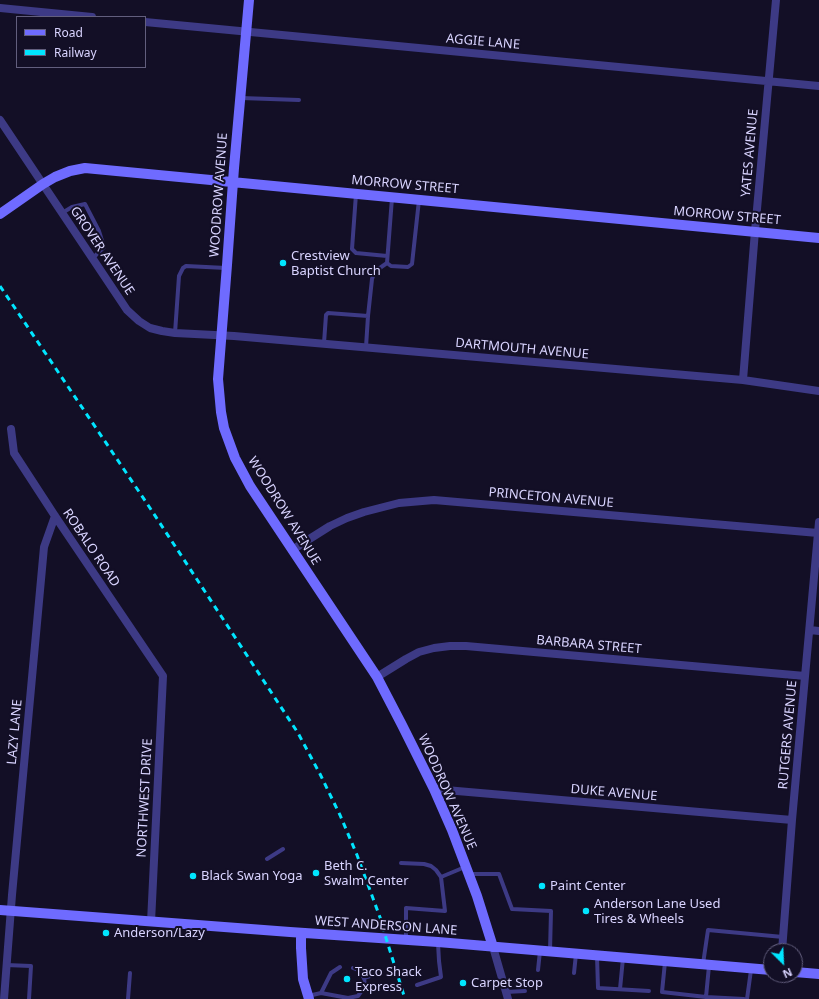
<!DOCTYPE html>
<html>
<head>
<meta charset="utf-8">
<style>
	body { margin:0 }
	#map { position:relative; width:819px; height:999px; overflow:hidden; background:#130f26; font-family:"Noto Sans",sans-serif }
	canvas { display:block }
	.legend { position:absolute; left:16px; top:16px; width:130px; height:52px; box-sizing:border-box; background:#130f26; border:1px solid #625e7d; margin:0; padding:5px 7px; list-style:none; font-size:12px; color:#d9d4ff }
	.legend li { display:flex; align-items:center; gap:8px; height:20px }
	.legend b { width:20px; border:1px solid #625e7d }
	.north { position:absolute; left:763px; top:943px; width:40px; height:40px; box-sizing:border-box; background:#130f26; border:1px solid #625e7d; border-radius:50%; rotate:156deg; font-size:11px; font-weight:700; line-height:16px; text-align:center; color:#d9d4ff }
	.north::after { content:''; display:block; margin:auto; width:14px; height:18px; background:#00e5ff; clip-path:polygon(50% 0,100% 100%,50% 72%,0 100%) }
</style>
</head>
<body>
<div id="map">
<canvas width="819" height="999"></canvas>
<ul class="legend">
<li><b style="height:5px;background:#6f6bff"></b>Road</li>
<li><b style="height:5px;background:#00e5ff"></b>Railway</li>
</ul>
<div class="north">N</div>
</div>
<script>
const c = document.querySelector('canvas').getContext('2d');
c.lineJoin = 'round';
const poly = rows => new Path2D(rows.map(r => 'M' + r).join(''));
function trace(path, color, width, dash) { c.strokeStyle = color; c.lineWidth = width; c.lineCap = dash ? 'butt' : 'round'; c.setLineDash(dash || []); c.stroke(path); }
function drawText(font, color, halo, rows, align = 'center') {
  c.font = font + ' "Noto Sans",sans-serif'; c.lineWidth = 4; c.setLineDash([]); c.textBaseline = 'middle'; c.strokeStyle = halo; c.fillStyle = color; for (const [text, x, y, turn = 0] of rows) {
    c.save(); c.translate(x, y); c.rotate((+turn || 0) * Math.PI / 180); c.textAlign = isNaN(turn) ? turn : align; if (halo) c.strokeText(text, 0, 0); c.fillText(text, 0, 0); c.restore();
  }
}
trace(poly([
	[241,98,299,100],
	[356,194,352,249,356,253,387,256],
	[392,198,387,263,391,266,408,267,412,264,419,200],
	[62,213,72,207,85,204,99,231,104,247,93,258],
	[368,316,372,279,373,276,377,270,387,263],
	[175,333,179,276,183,268,186,266,226,268],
	[324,343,326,315,328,313,368,316,366,347],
	[267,859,283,849],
	[401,863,424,864,431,866,436,870,441,877,445,911,406,908,406,939],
	[470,874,499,874,512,909,551,911,550,951],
	[441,877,465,867],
	[597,956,598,988,649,991],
	[665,962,662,992,706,997,744,999],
	[703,964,708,930,783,937],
	[6,965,31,966,29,999],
	[538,970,540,951],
	[574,973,576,954],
	[364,978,373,975],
	[417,985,441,977,439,961,438,943],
	[620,989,623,958],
	[506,992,525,991],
	[321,993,331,973,340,967],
	[308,996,321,993,348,998,358,996,365,986,364,978,358,970,353,968],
	[706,997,709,966],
	[128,999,130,973],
	[747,999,751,970]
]), '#3d3a85', 4);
trace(poly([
	[0,8,92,17],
	[145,22,819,86],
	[0,120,127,310,139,321,150,328,162,331,175,333,234,336,743,380,819,391],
	[743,380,755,231,776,0],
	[11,429,14,453,55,516,163,676,151,922],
	[292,550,330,526,347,518,364,512,399,503,434,500,818,533],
	[810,630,819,631],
	[377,677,406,659,419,652,434,648,450,646,466,646,805,676],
	[434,789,792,820],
	[493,947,508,999],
	[782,951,792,820,819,522],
	[4,999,12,895,44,547,55,516]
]), '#3d3a85', 8);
trace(poly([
	[249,0,234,168,227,265,218,379,221,412,224,428,235,458,250,486,377,677,402,725,434,789,452,830,477,896,493,947],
	[0,214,43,184,55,177,70,171,85,168,819,238],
	[0,910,290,932,438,942,771,970],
	[301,933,301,948,303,979,309,999],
	[795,972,819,974]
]), '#6f6bff', 10);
trace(poly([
	[0,286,148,505,298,733,320,774,340,815,357,855,381,920,386,938,405,999]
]), '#00e5ff', 3, [6, 5]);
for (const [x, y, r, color] of [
	[283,263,4,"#00e5ff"],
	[316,873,4,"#00e5ff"],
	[193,876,4,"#00e5ff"],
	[542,886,4,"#00e5ff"],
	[586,911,4,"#00e5ff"],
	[106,933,4,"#00e5ff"],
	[347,979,4,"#00e5ff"],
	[463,983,4,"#00e5ff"]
]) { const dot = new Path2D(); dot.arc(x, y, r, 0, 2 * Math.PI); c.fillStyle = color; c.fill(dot); trace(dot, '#130f26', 1.5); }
drawText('13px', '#d9d4ff', '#130f26', [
	["AGGIE LANE",483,42,5],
	["YATES AVENUE",750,153,-85],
	["MORROW STREET",405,185,5],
	["WOODROW AVENUE",219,195,-86],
	["MORROW STREET",727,216,5],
	["GROVER AVENUE",102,251,56],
	["DARTMOUTH AVENUE",522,349,5],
	["PRINCETON AVENUE",551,498,5],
	["WOODROW AVENUE",284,511,58],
	["ROBALO ROAD",91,548,56],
	["BARBARA STREET",589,645,5],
	["LAZY LANE",15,732,-85],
	["RUTGERS AVENUE",788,735,-85],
	["WOODROW AVENUE",447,792,66],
	["DUKE AVENUE",614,793,5],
	["NORTHWEST DRIVE",145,798,-87],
	["WEST ANDERSON LANE",386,926,4]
]);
drawText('13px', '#d9d4ff', '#130f26', [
	["Crestview",291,256],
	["Baptist Church",291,271],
	["Beth C.",324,866],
	["Swalm Center",324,881],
	["Black Swan Yoga",201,876],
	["Paint Center",550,886],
	["Anderson Lane Used",594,904],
	["Tires & Wheels",594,919],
	["Anderson/Lazy",114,933],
	["Taco Shack",355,972],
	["Express",355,987],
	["Carpet Stop",471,983]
], 'left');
</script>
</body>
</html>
